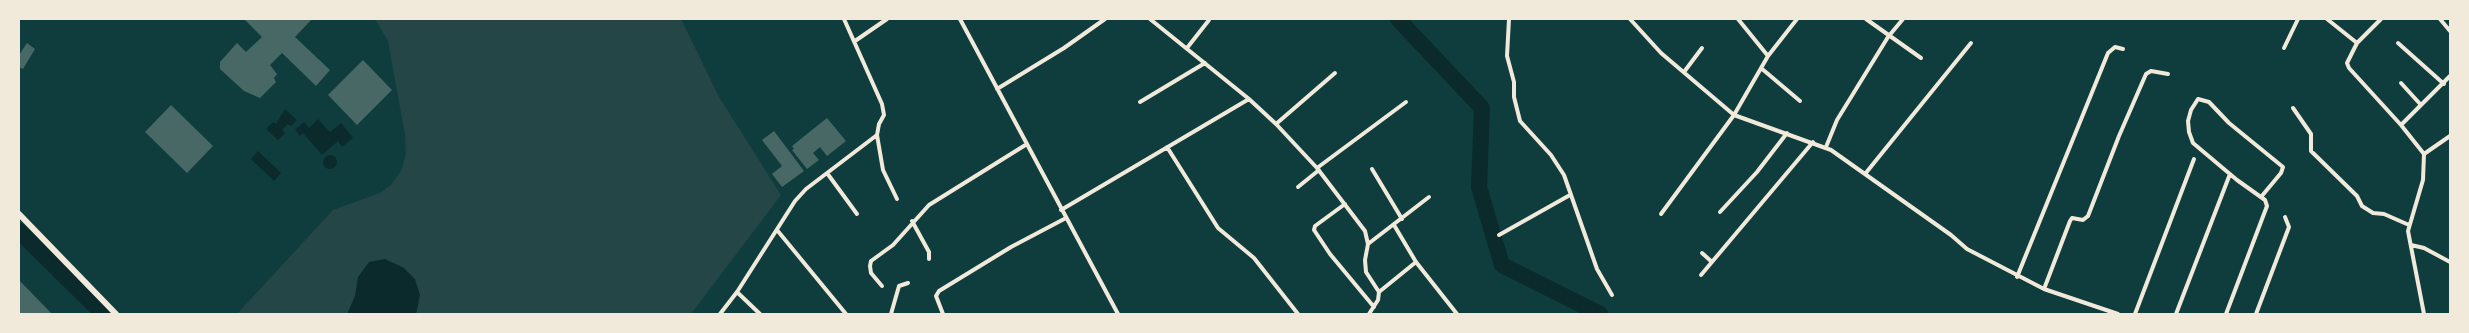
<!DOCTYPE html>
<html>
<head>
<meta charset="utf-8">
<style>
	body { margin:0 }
	#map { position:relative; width:2469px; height:333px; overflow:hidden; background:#0f3d3e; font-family:Helvetica,sans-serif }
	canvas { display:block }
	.frame { position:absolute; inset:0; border:20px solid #f1e9da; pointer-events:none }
</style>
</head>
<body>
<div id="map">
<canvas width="2469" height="333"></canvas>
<div class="frame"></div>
</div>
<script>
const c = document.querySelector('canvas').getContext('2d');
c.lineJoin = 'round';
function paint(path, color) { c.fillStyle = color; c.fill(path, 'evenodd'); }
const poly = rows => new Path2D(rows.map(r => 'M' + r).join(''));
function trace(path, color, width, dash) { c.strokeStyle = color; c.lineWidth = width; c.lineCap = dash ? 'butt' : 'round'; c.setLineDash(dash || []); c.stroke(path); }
paint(poly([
	[375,19,681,19,719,97,781,195,691,314,237,314,333,210,380,193,391,185,401,171,406,154,405,135,388,41]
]), '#244646');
paint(poly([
	[285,109,297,120,291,126,288,124,282,130,285,133,278,140,266,129,273,122,276,124],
	[318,119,330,132,341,123,353,138,342,147,338,141,322,155,303,133,300,136,295,130,304,122,309,128],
	[258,151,281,173,274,181,251,159],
	'323 162a7 7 0 1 1 14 0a7 7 0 1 1-14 0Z',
	[385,259,404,268,415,279,420,295,416,314,347,314,355,296,358,277,369,262]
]), '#0a2a2b');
trace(poly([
	[1398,19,1482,108,1479,187,1502,265,1600,314],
	[19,231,103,314]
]), '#0a2a2b', 16);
paint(poly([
	[244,19,312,19,295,37,330,70,316,86,282,53,270,65,277,74,274,78,276,82,260,98,244,91,220,69,220,62,237,43,246,52,262,37],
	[27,43,35,49,23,69,19,67,19,55],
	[363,60,392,90,357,125,328,95],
	[171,105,213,146,187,173,145,132],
	[827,118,846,141,827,156,820,147,813,153,819,160,807,169,792,150,794,149,792,146],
	[774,131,804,171,782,187,772,174,782,166,762,140],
	[19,280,52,314,19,314]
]), '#486865');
trace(poly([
	[960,19,1118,314],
	[1150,19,1249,99,1276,124,1317,168,1365,231,1368,244,1365,260,1366,272,1379,292,1378,300,1369,314],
	[1509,19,1507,56,1514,82,1514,97,1520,121,1551,155,1564,175,1597,269,1612,295],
	[1630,19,1661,53,1734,115,1831,150,1951,235,1967,249,2044,289,2118,314],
	[1866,19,1921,58],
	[2327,19,2357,43],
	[2381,19,2357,43,2347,63,2349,68,2401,125,2424,154,2423,180,2408,231,2424,314],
	[2440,19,2450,31],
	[855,41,887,19],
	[2398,43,2444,84],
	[1187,48,1209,20],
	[2284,48,2298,19],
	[1768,56,1797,19],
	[1761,68,1800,101],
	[1684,72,1702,48],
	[2401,83,2421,105],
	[997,89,1064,48,1105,19],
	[1140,102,1205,63],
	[2293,108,2311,134,2311,151,2357,196,2362,206,2373,213,2384,214,2409,225],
	[1276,124,1335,73],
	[2401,125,2450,76],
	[877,135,883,170,897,199],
	[1167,147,1218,228,1254,258,1298,314],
	[1826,147,1837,120,1888,37,1903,19],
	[2424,154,2450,136],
	[1317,168,1406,102],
	[1372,169,1402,219],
	[827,173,857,214],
	[1865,174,1971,43],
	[1298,187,1319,170],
	[1345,204,1315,226,1314,230,1330,254,1374,307],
	[1061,210,1249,99],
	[1720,212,1757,172,1787,133],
	[1661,214,1734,115,1768,56,1738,19],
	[912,221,929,252,929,259],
	[1394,225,1416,262,1457,314],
	[777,230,846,314],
	[1499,235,1570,195],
	[1368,244,1429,197],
	[2411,245,2424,248,2450,262],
	[1702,253,1712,262],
	[1701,275,1813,142],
	[2017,277,2108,53,2115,47,2123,49],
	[882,286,871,273,870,266,871,261,893,245,929,205,1027,144],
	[2044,289,2070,221,2072,218,2083,220,2088,216,2119,136,2146,74,2151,71,2168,74],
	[737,292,760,314],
	[1379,292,1416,262],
	[720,314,737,292,795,201,806,189,877,135,879,124,884,115,882,104,844,19],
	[891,314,899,286,908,283],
	[943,314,936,296,939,291,1011,247,1066,218],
	[2135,314,2194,159],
	[2176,314,2230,174],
	[2226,314,2267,206,2265,200,2237,180,2193,143,2189,132,2188,121,2191,110,2198,99,2209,102,2229,123,2283,167,2281,173,2261,197],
	[2256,314,2289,227,2285,217]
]), '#f1e9da', 4);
trace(poly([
	[19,214,116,314]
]), '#f1e9da', 6);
</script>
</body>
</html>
